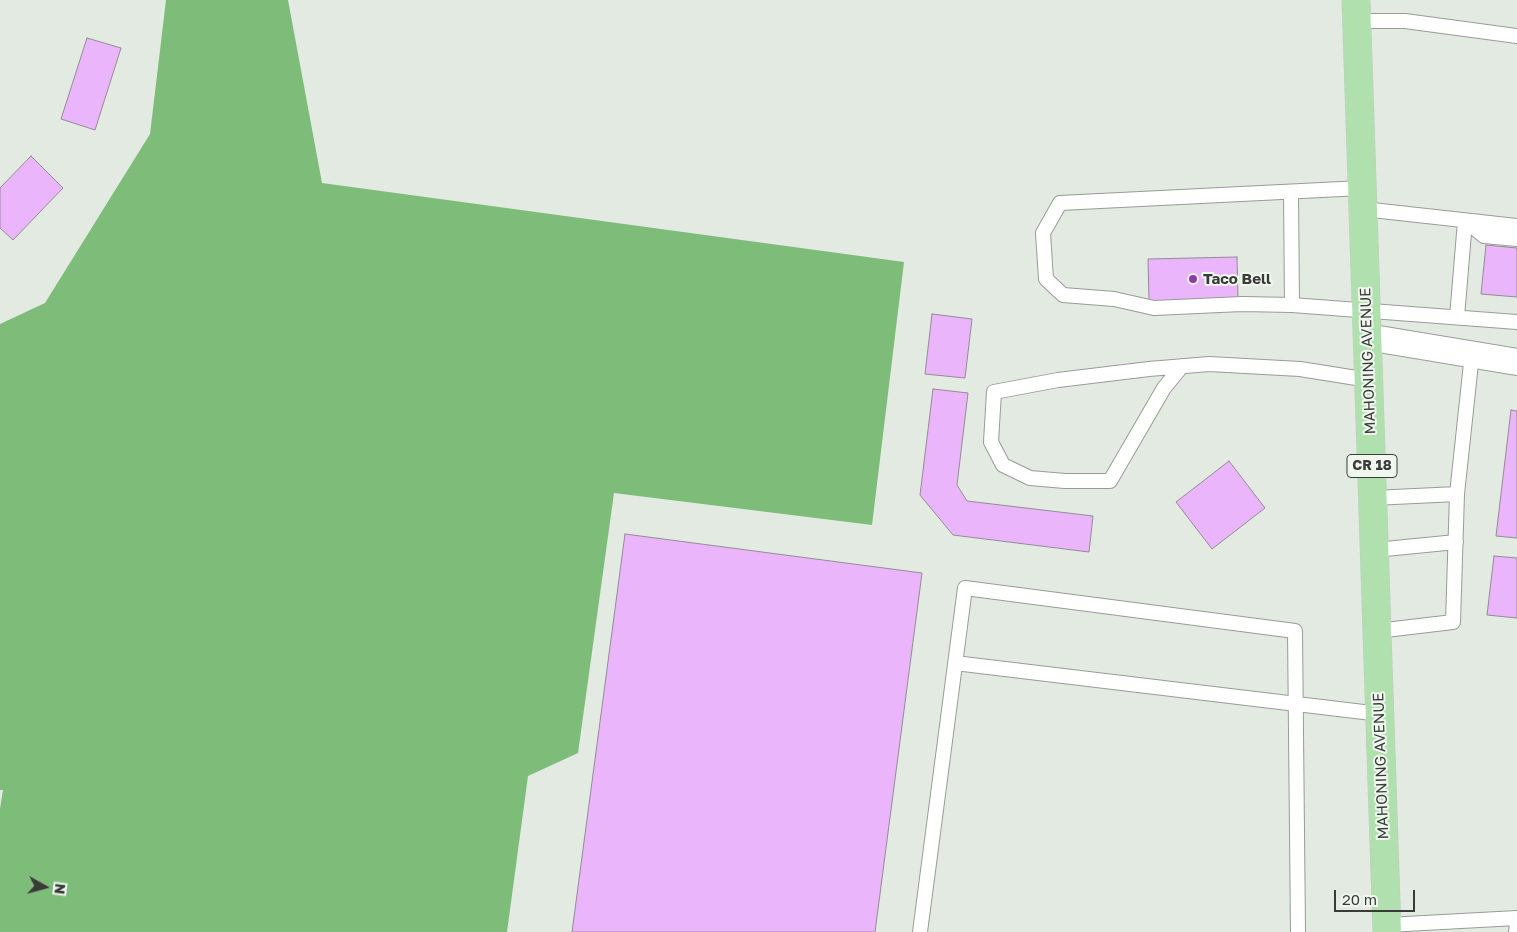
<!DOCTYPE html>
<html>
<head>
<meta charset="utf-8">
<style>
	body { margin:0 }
	#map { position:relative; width:1517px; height:932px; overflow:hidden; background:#e2eae1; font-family:"Golos Text",sans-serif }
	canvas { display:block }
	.north { position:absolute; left:20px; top:862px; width:50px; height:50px; -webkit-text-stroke:4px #eff7ef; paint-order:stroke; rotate:97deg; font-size:14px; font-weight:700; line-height:20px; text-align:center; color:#383b38 }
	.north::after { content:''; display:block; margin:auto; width:18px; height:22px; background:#383b38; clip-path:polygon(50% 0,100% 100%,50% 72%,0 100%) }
	.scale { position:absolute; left:1334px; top:890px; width:81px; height:22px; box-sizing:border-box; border:2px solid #383b38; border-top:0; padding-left:6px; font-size:15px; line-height:18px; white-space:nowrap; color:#383b38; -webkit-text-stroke:4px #eff7ef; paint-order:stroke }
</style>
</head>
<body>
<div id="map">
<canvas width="1517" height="932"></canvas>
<div class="north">N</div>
<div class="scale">20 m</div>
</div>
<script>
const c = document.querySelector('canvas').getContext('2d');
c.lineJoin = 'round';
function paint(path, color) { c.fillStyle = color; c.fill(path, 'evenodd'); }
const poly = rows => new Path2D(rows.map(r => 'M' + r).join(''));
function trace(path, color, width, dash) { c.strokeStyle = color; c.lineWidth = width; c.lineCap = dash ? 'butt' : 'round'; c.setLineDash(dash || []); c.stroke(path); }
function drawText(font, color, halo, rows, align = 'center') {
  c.font = font + ' "Golos Text",sans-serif'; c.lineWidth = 4; c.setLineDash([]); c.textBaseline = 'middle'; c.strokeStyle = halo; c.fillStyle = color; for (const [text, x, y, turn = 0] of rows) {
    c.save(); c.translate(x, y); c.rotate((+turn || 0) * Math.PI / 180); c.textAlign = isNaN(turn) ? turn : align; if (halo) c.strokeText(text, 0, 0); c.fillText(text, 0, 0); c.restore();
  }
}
paint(poly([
	[166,0,288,0,322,183,904,262,872,525,614,493,578,753,528,776,507,932,0,932,0,809,3,790,0,790,0,324,45,303,150,134]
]), '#7ebc7a');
const building = poly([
	[87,38,121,48,95,130,61,119,87,38],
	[31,156,63,188,13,240,0,228,0,188,31,156],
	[1486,245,1517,248,1517,297,1481,294,1486,245],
	[1237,257,1238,299,1149,301,1148,259,1237,257],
	[932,314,972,319,965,378,925,374,932,314],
	[933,389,968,393,957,485,967,501,1093,516,1089,552,953,535,920,495,933,389],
	[1511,410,1517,411,1517,538,1496,536,1511,410],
	[1229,461,1265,508,1212,549,1176,502,1229,461],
	[625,534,922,573,875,932,572,932,625,534],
	[1494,556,1517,558,1517,618,1487,615,1494,556]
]);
paint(building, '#ebb5fc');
trace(building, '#928c94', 1);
const service = poly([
	[1357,21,1405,21,1517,36],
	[1362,188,1060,203,1043,233,1046,279,1063,295,1114,299,1154,308,1242,304,1292,305,1517,322],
	[1291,192,1292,305],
	[1363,209,1517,226],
	[1466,221,1484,236,1517,239],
	[1457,317,1465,221],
	[1182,366,1164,388,1110,481,1065,481,1030,478,1003,465,991,442,994,392,1058,380,1149,369,1209,364,1300,369,1369,380],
	[1373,498,1457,494,1472,354],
	[1375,550,1456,542],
	[1377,631,1453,622,1457,494],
	[955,663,1380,714],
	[1387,925,1517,918],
	[920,932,965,588,1295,631,1298,932],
	[1516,932,1517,924]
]);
const minor = poly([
	[1367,337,1517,362]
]);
const primary = poly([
	[1356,0,1387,932]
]);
trace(service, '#969d95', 16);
trace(minor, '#969d95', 28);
trace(primary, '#c7c8c7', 29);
trace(service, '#fff', 14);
trace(minor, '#fff', 26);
trace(primary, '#b0e0ae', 28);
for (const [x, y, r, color] of [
	[1193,279,5,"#903ba8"]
]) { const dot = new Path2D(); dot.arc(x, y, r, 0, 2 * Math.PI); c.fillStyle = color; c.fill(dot); trace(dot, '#eff7ef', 2); }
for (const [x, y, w] of [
	[1372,466,50]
]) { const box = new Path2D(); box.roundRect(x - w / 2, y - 11.5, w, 23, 4); c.fillStyle = '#eff7ef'; c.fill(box); trace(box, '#383b38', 1); }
drawText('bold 14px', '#383b38', null, [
	["CR 18",1372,466]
]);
drawText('bold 15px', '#383b38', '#eff7ef', [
	["Taco Bell",1203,279]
], 'left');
drawText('15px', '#383b38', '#eff7ef', [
	["MAHONING AVENUE",1368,361,-92],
	["MAHONING AVENUE",1381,766,-92]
]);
</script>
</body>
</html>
